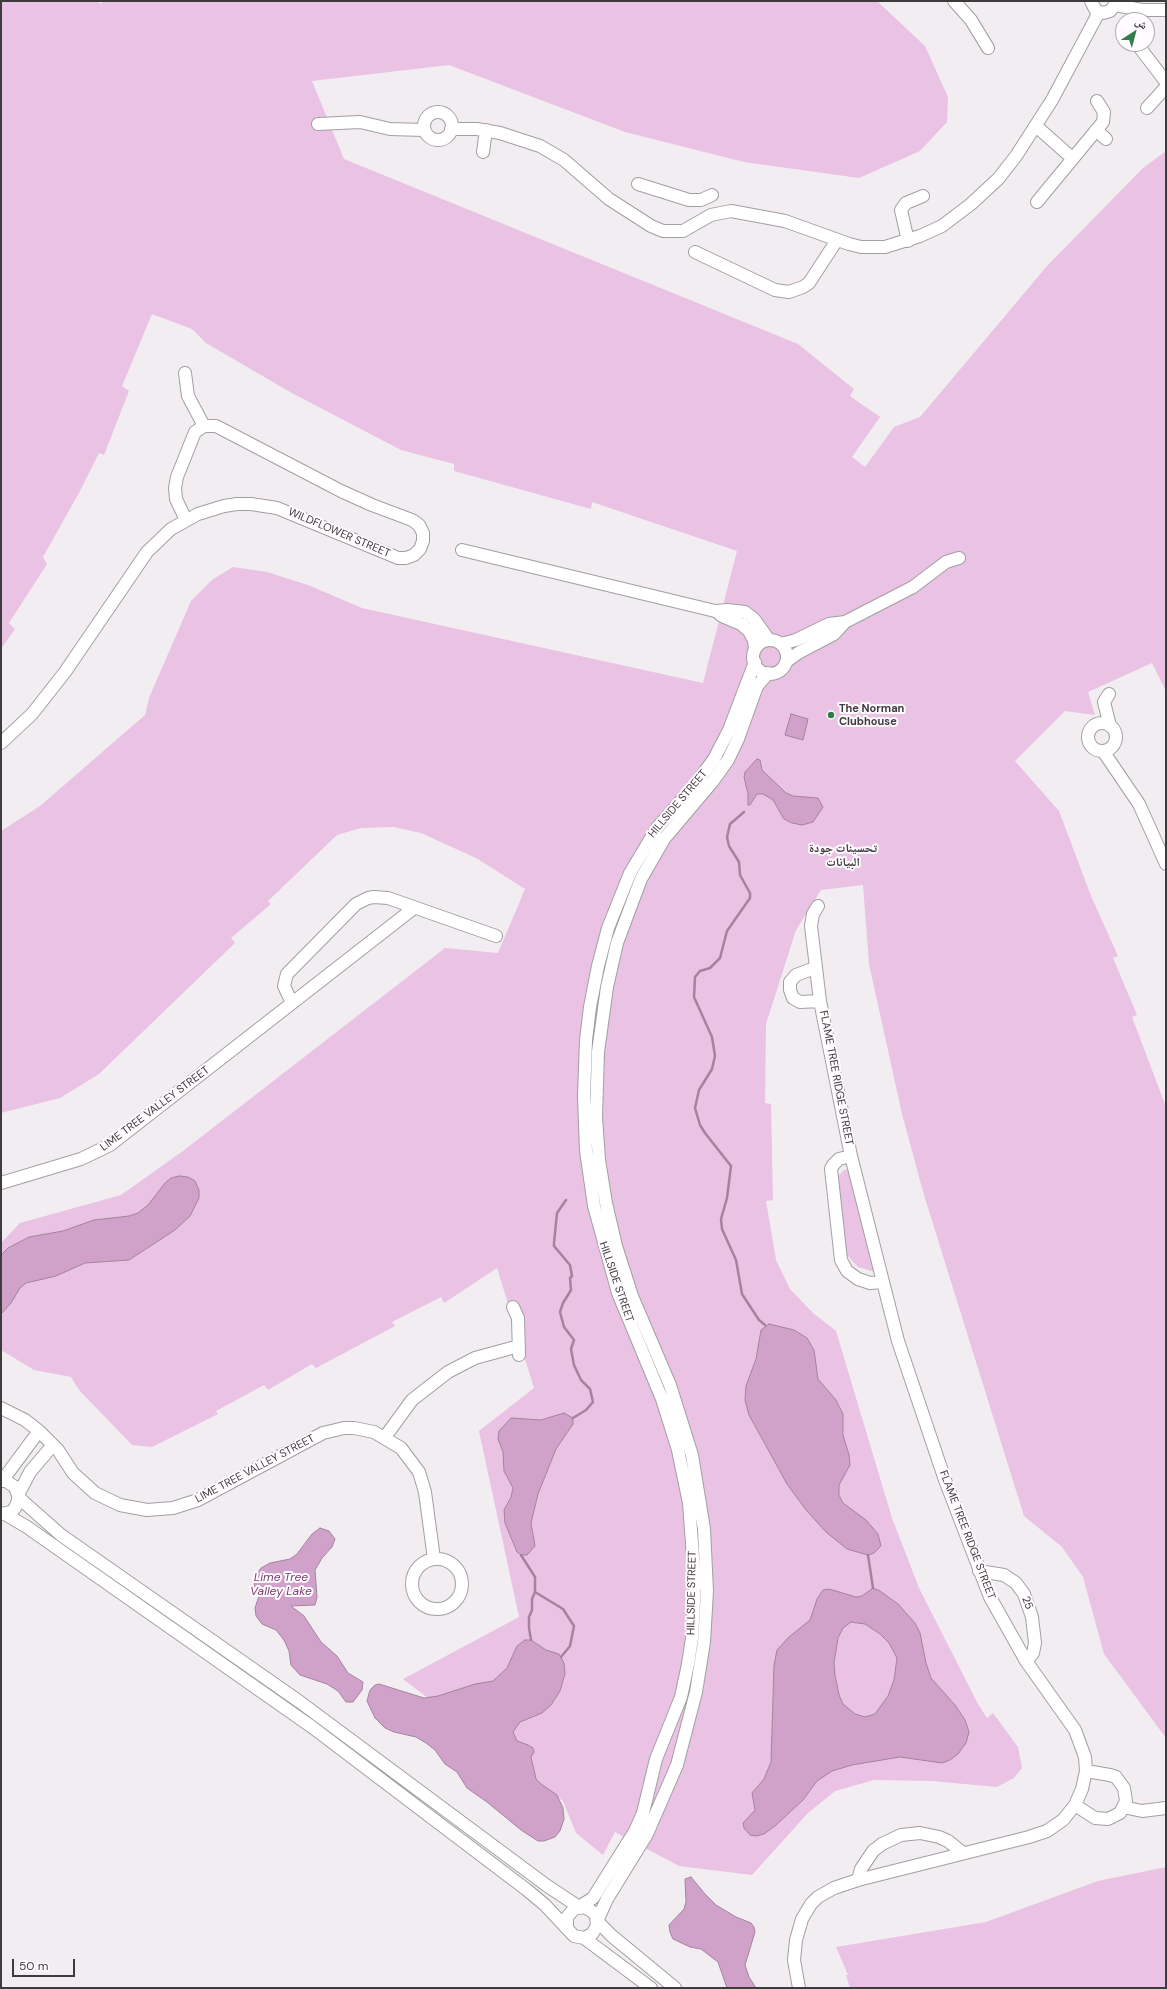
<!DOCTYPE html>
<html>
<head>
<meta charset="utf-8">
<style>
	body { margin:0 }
	#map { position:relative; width:1167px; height:1989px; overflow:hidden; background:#f2edf1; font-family:"DM Sans","Noto Naskh Arabic",sans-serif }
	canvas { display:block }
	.frame { position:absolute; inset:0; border:2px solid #3d3b3d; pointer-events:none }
	.north { position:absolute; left:1115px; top:12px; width:40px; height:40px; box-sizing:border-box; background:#fffbfe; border:1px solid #b1aeb1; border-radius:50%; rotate:36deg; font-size:11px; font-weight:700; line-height:16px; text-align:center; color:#3d3b3d }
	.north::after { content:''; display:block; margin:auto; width:14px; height:18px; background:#307c4b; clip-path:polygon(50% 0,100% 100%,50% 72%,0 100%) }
	.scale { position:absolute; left:12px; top:1959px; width:63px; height:18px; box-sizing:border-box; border:2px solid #3d3b3d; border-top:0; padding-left:5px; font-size:12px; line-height:14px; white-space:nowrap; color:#3d3b3d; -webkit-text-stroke:3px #fffbfe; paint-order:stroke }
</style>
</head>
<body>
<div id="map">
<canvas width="1167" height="1989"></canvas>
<div class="frame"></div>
<div class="north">ش</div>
<div class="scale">50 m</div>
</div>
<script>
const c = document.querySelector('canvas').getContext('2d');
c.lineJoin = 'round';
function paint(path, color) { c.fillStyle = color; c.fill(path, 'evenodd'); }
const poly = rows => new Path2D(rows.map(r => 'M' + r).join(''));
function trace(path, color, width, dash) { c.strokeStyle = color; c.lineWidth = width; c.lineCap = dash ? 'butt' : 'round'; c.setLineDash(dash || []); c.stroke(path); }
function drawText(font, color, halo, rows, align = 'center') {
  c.font = font + ' "DM Sans","Noto Naskh Arabic",sans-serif'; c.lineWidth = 4; c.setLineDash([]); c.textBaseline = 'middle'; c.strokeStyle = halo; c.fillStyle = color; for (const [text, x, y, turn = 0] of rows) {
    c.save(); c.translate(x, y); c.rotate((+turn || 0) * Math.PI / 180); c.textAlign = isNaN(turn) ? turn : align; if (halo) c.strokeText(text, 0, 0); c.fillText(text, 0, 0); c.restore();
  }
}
paint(poly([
	[1,1,97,1,101,4,103,1,877,1,925,46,948,97,947,122,920,151,859,178,744,162,625,132,449,65,312,81,344,159,798,344,854,389,850,396,880,417,852,457,865,467,894,427,920,417,1047,266,1143,168,1166,151,1166,691,1152,663,1088,692,1095,715,1065,711,1015,761,1059,811,1091,896,1118,956,1113,958,1137,1015,1132,1017,1166,1107,1166,1738,1104,1654,1083,1577,1062,1547,1024,1516,924,1195,902,1114,869,964,863,885,821,890,796,930,766,1024,765,1103,771,1104,773,1200,766,1201,776,1260,790,1289,813,1313,836,1331,892,1518,919,1588,978,1704,987,1718,993,1713,1018,1747,1022,1768,1014,1778,997,1787,932,1781,874,1780,835,1791,807,1814,752,1875,679,1866,615,1832,603,1855,576,1833,563,1801,403,1679,519,1617,479,1431,534,1388,497,1268,444,1303,441,1297,392,1322,395,1326,316,1368,312,1364,268,1390,264,1385,216,1411,218,1414,152,1447,132,1445,79,1390,71,1377,34,1370,1,1350,1,1243,20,1223,121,1195,183,1151,445,948,498,953,525,889,476,858,421,833,394,827,361,828,337,835,268,901,271,904,231,938,235,943,99,1074,60,1098,1,1113,1,831,40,806,145,715,149,698,191,601,212,580,233,567,267,572,308,585,362,608,703,683,737,551,592,502,591,509,454,471,454,464,401,450,290,392,206,343,192,329,152,314,122,386,129,391,104,455,99,453,80,491,43,557,47,564,9,623,15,629,1,649],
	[851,1169,878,1273,858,1267,847,1255,840,1236,836,1178,844,1170],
	[1166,1867,1166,1988,850,1988,846,1975,848,1975,836,1947,986,1922,1098,1881]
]), '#eac2e3');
const water = poly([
	[791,714,808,719,803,740,785,735,791,714],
	[757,759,760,760,762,770,786,793,793,796,818,798,823,807,813,822,802,825,792,823,784,819,773,800,763,794,757,794,750,805,748,805,748,794,744,777,745,772,757,759],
	[179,1176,188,1177,195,1181,199,1190,199,1198,190,1216,175,1230,129,1260,85,1263,56,1276,26,1283,20,1288,11,1303,1,1314,1,1255,8,1248,29,1237,63,1231,94,1220,129,1216,138,1213,148,1205,165,1183,171,1178,179,1176],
	[769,1324,794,1330,807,1338,814,1350,818,1379,836,1400,843,1414,843,1435,849,1455,850,1465,839,1485,839,1495,843,1503,866,1520,878,1534,881,1546,874,1553,868,1555,847,1549,826,1532,806,1510,787,1484,749,1415,745,1400,746,1386,756,1359,761,1330,769,1324],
	[564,1413,573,1418,573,1424,556,1449,538,1494,531,1523,535,1546,527,1555,521,1555,517,1552,505,1523,504,1510,511,1497,513,1488,504,1471,503,1452,498,1439,499,1431,511,1418,541,1420,564,1413],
	[320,1528,329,1531,335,1539,332,1547,322,1558,315,1570,317,1597,315,1605,291,1606,304,1616,321,1642,337,1656,348,1673,363,1682,362,1690,353,1702,346,1702,338,1691,327,1684,300,1675,291,1665,289,1651,284,1640,276,1630,262,1624,256,1616,255,1608,259,1596,254,1588,255,1577,261,1568,270,1563,290,1559,297,1554,312,1534,320,1528],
	[873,1588,880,1591,898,1604,915,1623,920,1633,926,1663,931,1678,955,1705,965,1720,969,1732,966,1743,958,1754,950,1760,942,1763,900,1757,852,1765,832,1771,817,1781,803,1800,775,1826,764,1834,756,1836,750,1835,744,1828,743,1823,755,1810,752,1793,764,1779,771,1762,774,1665,777,1650,789,1637,810,1620,817,1599,823,1590,829,1589,856,1597,862,1596,873,1588],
	[851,1622,865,1624,880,1634,889,1643,897,1658,894,1680,888,1696,875,1714,865,1717,855,1714,843,1704,839,1695,835,1675,834,1663,838,1638,843,1628,851,1622],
	[525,1640,531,1640,546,1650,559,1654,564,1663,565,1674,560,1691,551,1705,542,1713,520,1722,513,1732,517,1741,528,1745,533,1748,534,1752,531,1757,536,1779,541,1784,557,1795,563,1808,564,1819,560,1831,555,1837,544,1841,538,1841,521,1830,487,1802,467,1788,457,1772,445,1764,435,1750,426,1743,416,1737,394,1732,385,1728,375,1718,367,1701,370,1690,375,1685,379,1684,424,1698,438,1696,475,1684,493,1681,507,1668,517,1646,525,1640],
	[691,1877,705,1894,716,1905,736,1917,751,1923,754,1927,755,1932,745,1965,749,1977,756,1988,727,1988,718,1962,701,1949,690,1947,673,1939,670,1932,669,1925,684,1909,686,1902,685,1879,691,1877]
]);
paint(water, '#d1a2c9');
trace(water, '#a5839f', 1);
trace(poly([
	[744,812,730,824,727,837,729,846,739,862,740,875,750,893,750,898,727,931,720,958,710,968,700,971,695,977,694,997,712,1037,715,1056,712,1069,699,1090,695,1108,700,1125,705,1133,731,1166,727,1198,721,1219,722,1229,736,1260,742,1294,759,1320,765,1325],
	[566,1200,557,1213,554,1243,554,1246,570,1265,572,1276,570,1278,571,1290,563,1303,560,1312,564,1327,574,1340,571,1349,574,1365,581,1380,590,1389,593,1402,586,1410,573,1418],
	[521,1555,535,1577,535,1592,563,1609,574,1626,570,1646,561,1657],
	[868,1555,873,1588],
	[531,1640,529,1628,529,1617,532,1610,532,1599,535,1592]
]), '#a5839f', 2.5);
const minor = poly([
	[954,1,971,20,988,48],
	[1091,1,1096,11,1103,13,1110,11,1115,5,1115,1],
	[1115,5,1142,10,1166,10],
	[1137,44,1166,82],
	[1147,108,1166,87],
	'424 126a14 14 0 1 1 28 0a14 14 0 1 1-28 0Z',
	[318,124,360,122,390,129,424,130],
	[1036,126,1072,158],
	[451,129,477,129,500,133,540,146,564,160,609,199,651,226,663,231,683,231,711,215,731,211,785,221,849,244,861,247,885,247,920,236,942,226,971,204,998,179,1016,156,1052,100,1099,12],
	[1096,130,1106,139],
	[483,152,486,130],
	[638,184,689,200,701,200,712,195],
	[1037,202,1103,122,1104,112,1097,101],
	[908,241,901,210,906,203,923,196],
	[695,252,775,290,789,292,803,287,809,283,837,240],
	[185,373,188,396,204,426],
	[462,550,715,611,727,610,745,612,754,619,769,640],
	[716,611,722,616,741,624,749,631,754,640,755,649],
	'753 657a17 17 0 1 1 34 0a17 17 0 1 1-34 0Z',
	[781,644,796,640,829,624,845,622,913,587,946,562,959,558],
	[787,661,798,653,834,634,845,622],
	[1109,694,1104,702,1110,726],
	'1088 737a14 14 0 1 1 28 0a14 14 0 1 1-28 0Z',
	[1,743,32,714,65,672,147,552,171,529,198,514,224,506,237,504,251,504,277,508,398,558,406,558,414,555,420,549,423,541,423,533,419,525,412,520,372,505,341,491,216,426,204,426,195,432,177,477,175,488,176,499,186,520],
	[1103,751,1139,804,1166,864],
	[815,968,796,975,790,982,790,990,793,998,800,1002,820,1001],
	[292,1003,284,986,287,974,356,904,368,898,374,897,388,898,496,936],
	[851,1156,839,1159,833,1165,831,1169,841,1260,847,1271,858,1279,870,1283,882,1282],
	[1,1183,81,1159,110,1145,414,908],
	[513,1307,518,1318,519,1355],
	[1,1408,25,1420,39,1431,58,1450,73,1473,95,1493,120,1505,147,1510,173,1508,198,1500,323,1433,344,1428,354,1428,374,1432,401,1448,419,1472,425,1492,434,1559],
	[385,1437,412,1400,448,1372,475,1358,519,1346],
	[1,1481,6,1481,15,1487,19,1498,15,1508,11,1512,1,1514],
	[2,1481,39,1431],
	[18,1495,30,1472,53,1445],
	[18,1497,61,1535,300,1702,546,1885,579,1907,593,1898,635,1831,643,1813,656,1759,681,1697,688,1664,692,1638,695,1584,689,1503,678,1450,662,1399,618,1293,594,1206,586,1151,584,1096,586,1040,590,1007,598,966,608,928,630,873,657,828,695,785,714,759,729,730,755,662],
	[5,1514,27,1527,312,1727,527,1890,545,1905,574,1936,584,1938,592,1934,597,1926,596,1916,593,1912,584,1907,574,1909,567,1917,567,1928],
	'412 1584a25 25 0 1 1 50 0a25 25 0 1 1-50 0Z',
	[979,1571,1004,1575,1016,1583,1024,1594,1032,1617,1035,1643,1033,1653,1026,1661],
	[1075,1805,1095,1818,1108,1819,1120,1813,1126,1801,1124,1788,1116,1777,1110,1775,1086,1771],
	[1123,1807,1142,1811,1166,1808],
	[858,1880,861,1869,873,1851,882,1844,901,1835,920,1833,939,1837,948,1841,963,1853],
	[584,1938,651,1988],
	[675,1988,612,1936,597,1921,607,1899,647,1834,677,1765,696,1692,704,1642,707,1591,704,1529,692,1455,670,1385,632,1296,616,1246,606,1203,599,1160,596,1117,598,1052,607,987,617,943,641,879,664,839,713,781,728,760,738,739,757,686,768,673],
	[799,1988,794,1960,796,1940,802,1919,811,1904,818,1897,834,1888,858,1880,1029,1837,1047,1831,1063,1820,1075,1805,1082,1789,1086,1771,1085,1757,1075,1730,1026,1661,990,1597,945,1480,898,1341,851,1156,820,1001,811,926,813,914,818,906]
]);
trace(minor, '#a29fa2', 14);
trace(minor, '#fff', 12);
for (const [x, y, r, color] of [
	[831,715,4,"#307c4b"]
]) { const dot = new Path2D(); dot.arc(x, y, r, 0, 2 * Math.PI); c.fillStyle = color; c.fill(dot); trace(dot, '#fffbfe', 1.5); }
drawText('11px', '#3d3b3d', '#fffbfe', [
	["WILDFLOWER STREET",339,533,23],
	["HILLSIDE STREET",678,804,-50],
	["FLAME TREE RIDGE STREET",836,1078,79],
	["LIME TREE VALLEY STREET",155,1109,-37],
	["HILLSIDE STREET",616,1282,71],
	["LIME TREE VALLEY STREET",255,1469,-28],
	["FLAME TREE RIDGE STREET",967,1535,69],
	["HILLSIDE STREET",692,1593,-89],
	["25",1027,1603,69]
]);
drawText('bold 11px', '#3d3b3d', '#fffbfe', [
	["The Norman",839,709],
	["Clubhouse",839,722]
], 'left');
drawText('bold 12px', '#3d3b3d', '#fffbfe', [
	["تحسينات جودة",843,849],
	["البيانات",843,863]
]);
drawText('italic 12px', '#783e70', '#fffbfe', [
	["Lime Tree",281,1578],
	["Valley Lake",281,1592]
]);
</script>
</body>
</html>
